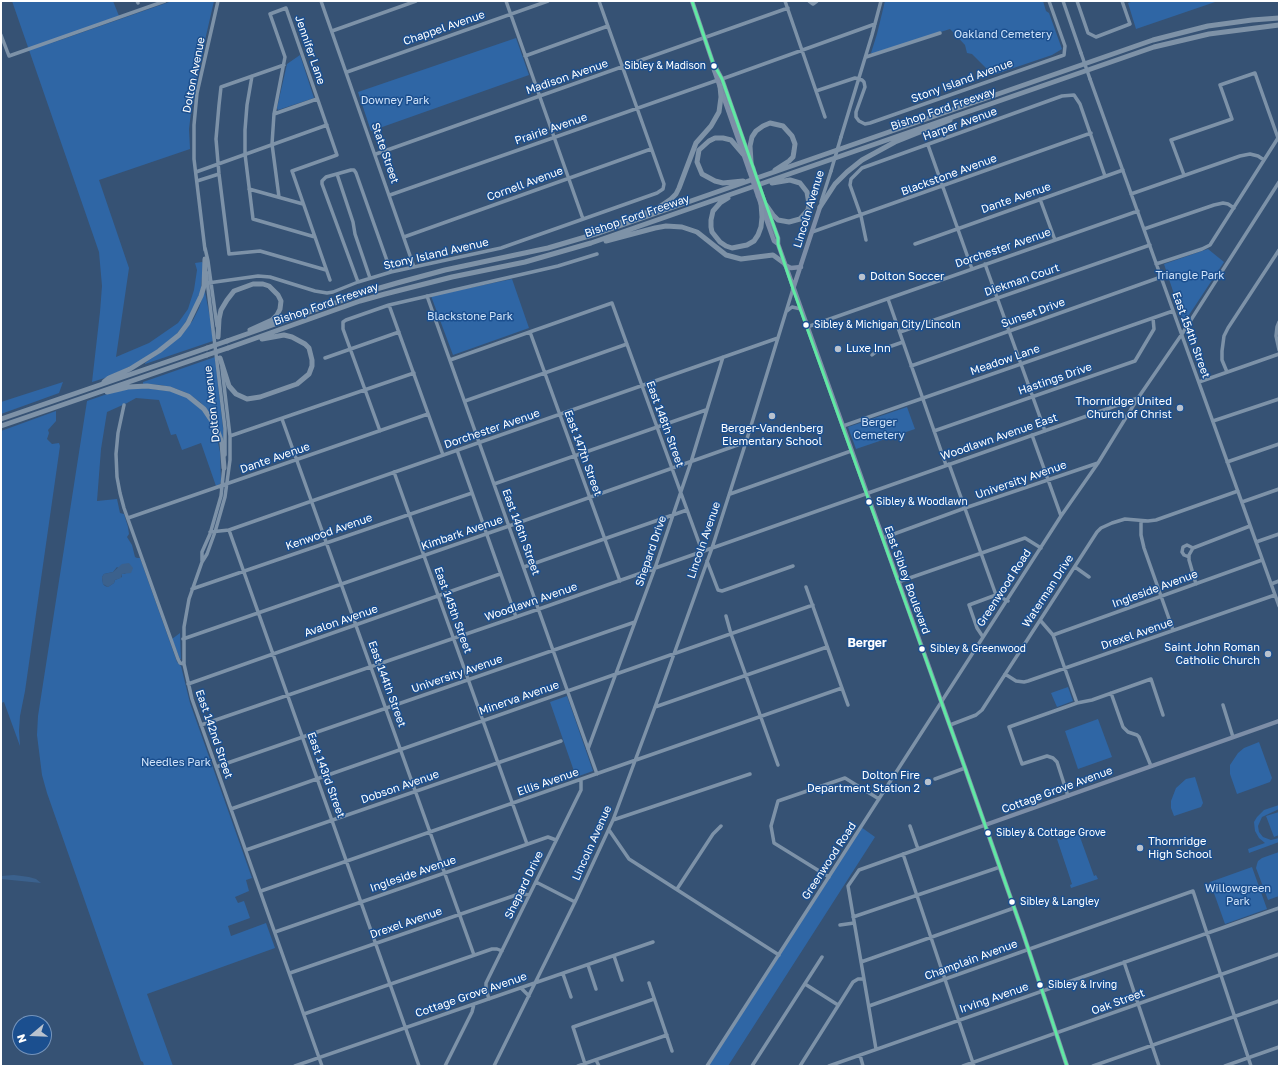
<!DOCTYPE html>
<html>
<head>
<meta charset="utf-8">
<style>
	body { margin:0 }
	#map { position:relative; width:1280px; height:1067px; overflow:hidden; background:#365274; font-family:"Golos Text",sans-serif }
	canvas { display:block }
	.frame { position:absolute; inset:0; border:2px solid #fff; pointer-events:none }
	.north { position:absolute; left:12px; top:1015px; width:40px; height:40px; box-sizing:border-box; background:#1b4f8f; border:1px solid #7695bc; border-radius:50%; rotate:251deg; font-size:11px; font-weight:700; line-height:16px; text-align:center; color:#fff }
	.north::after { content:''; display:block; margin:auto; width:14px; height:18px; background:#b9c2ce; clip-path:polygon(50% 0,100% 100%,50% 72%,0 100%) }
</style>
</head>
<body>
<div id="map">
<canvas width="1280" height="1067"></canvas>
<div class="frame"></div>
<div class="north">N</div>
</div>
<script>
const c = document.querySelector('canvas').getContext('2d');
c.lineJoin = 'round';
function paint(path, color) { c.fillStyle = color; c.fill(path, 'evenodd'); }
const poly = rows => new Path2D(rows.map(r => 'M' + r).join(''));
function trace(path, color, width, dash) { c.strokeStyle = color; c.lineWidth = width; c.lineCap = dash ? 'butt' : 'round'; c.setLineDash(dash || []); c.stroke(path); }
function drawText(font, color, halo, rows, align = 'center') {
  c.font = font + ' "Golos Text",sans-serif'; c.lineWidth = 3; c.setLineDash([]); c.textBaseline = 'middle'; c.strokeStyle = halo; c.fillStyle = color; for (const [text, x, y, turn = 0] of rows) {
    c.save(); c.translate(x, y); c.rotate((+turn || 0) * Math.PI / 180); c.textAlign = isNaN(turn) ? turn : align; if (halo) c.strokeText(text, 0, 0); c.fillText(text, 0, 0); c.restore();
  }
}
paint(poly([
	[12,1,113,1,119,16,49,44,172,1,214,1,194,88,189,129,190,149,99,180,129,268,116,357,149,343,178,323,188,309,194,290,197,270,195,263,202,262,203,263,201,289,193,312,176,335,157,350,137,363,108,377,92,382,100,312,102,286,99,252],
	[885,1,1043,1,1046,11,1049,13,1062,49,1052,55,993,75,972,54,967,53,965,45,950,29,875,53,871,53,877,34],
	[1134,1,1218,1,1136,29,1128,3],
	[516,38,529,75,371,131,358,92],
	[300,55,314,98,278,110,277,108,287,64],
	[1208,249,1224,262,1187,318,1183,321,1164,264],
	[512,279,529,328,453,355,431,296],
	[204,292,205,292,210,317,213,341,145,364,145,363,162,351,184,332,193,320,199,308],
	[215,357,223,428,224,442,217,424,210,413,200,402,187,393,174,388,161,385,143,384,143,382],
	[63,382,59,393,1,414,1,402],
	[133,388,145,388,175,392,187,397,206,414,216,433,220,452,221,481,220,484,216,486,201,443,182,450,176,434,171,435,159,400,136,398,127,403,107,412,101,449,97,501,117,499,120,513,124,514,128,527,129,534,127,537,132,545,135,557,137,558,140,558,177,662,181,666,190,703,252,878,246,880,249,891,235,897,238,903,244,901,250,918,228,926,231,936,266,923,275,948,147,994,173,1066,144,1066,143,1062,141,1061,47,793,42,775,37,735,38,716,87,401,110,393],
	[117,567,126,574,122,574,122,577,115,580,114,583,108,587,105,586,103,584,102,577,104,574,113,572],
	[907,407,915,429,856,449,848,427],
	[56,411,56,421,48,430,49,433,47,439,52,444,59,443,60,446,25,691,20,716,19,731,20,746,4,702,1,703,1,431],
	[180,633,181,659,180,659,172,639],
	[1068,687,1073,701,1057,707,1051,693],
	[567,696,593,771,576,777,550,702],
	[1098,719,1112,757,1078,769,1065,731],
	[1259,742,1272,778,1270,782,1237,794,1230,774,1230,765,1238,753,1244,748],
	[1195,777,1203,803,1201,807,1174,816,1171,808,1171,801,1176,788,1186,779],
	[1279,805,1279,809,1262,817,1258,826,1259,832,1263,837,1271,840,1279,838,1279,842,1249,853,1248,849,1265,843,1259,838,1255,831,1254,822,1257,817,1264,810],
	[1279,812,1279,835,1274,837,1266,816],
	[861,827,875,837,728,1066,708,1066],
	[1082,833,1083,836,1080,837,1094,876,1096,875,1098,879,1071,888,1070,885,1072,884,1057,839,1059,838,1060,840],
	[1279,852,1279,896,1268,900,1256,868,1257,864,1258,861,1262,858],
	[1252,867,1267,909,1225,924,1210,882]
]), '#2f66a5');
paint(poly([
	[129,563,133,568,131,573,122,574,121,578,115,580,114,583,108,587,103,584,102,577,104,574,113,572,122,564],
	[14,875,29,877,36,879,41,883,1,879,1,876]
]), '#3b618d');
trace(poly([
	[137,1,138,3],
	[321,1,414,267],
	[506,1,583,219],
	[785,1,825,117],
	[809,1,813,4,817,1],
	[1063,1,1081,53],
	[1077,1,1088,33,1096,37,1130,24,1122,1],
	[332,31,416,1],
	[1,35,9,56,165,1],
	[525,56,608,26],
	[866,57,940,33],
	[284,65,221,87,219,105,216,139,219,174,229,254,260,251,326,270],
	[347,72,548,1],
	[252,76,247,105,245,130,245,154,253,219,315,237],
	[722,79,875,24],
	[1090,79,1279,606],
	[816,91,855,78,862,80,864,82,865,87,856,112,856,117,859,121,865,124,870,123,1064,55,1065,46,1049,1],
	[274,114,317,99],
	[841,137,872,35,881,1],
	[928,145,972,269],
	[376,154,788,8],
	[196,172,327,125],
	[337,174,353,222,355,234,370,278],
	[197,181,219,174],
	[249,189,303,204],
	[1131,194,1240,156,1250,154,1258,156,1264,160],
	[390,195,718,80],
	[279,197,272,144,274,114,285,57,270,14,286,8,337,155,292,171,330,280],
	[1040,199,1055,240],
	[821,202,831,171],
	[1144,229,1214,205,1223,203,1228,204,1234,208],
	[812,232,1091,133],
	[404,237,651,149],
	[866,240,861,216,850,185,851,179,862,168,1062,96,1074,95,1080,104,1105,176],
	[915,244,1123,170],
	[205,248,208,261,217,326],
	[205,250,194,159,194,125,197,93,218,1],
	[985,264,1045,431],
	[1156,264,1202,249,1210,245,1278,138,1255,73,1220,85,1232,119,1171,140,1184,175],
	[206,272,225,428,225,455],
	[358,282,322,184,322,181,326,177,351,170,354,170,356,173,391,272],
	[208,283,258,276,270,277,315,291,327,293,333,292,358,282,391,272,501,248,657,193,663,189,664,184,599,1],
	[427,296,597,774],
	[888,299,946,465],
	[389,305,443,455],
	[787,311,792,307,801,309],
	[1279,322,1277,327,1276,336,1279,350],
	[807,327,1138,211],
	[530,332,620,581],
	[900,332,1150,245],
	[872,355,877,351,903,342],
	[325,358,399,332],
	[450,360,612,303,702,551],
	[911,366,1161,277],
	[222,368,230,436,230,460,225,497,215,532,207,554,202,562,189,599,184,627,184,664,192,699,322,1066],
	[1227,372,1222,360,1222,351,1224,336,1228,328,1279,250],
	[1199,382,1279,354],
	[465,401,627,344],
	[124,405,118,433,116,454,117,477,120,493,124,508,178,659,180,663,184,664],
	[282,419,474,955],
	[1213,421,1279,399],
	[843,426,1173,311],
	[380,431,343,329,343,322,346,320,389,305,558,266,597,254],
	[934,431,1135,361,1154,329,1153,318],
	[1032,435,1061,516],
	[230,436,414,373],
	[457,450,516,617],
	[1227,462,1279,444],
	[949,464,996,595,1008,601],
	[394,472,527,844],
	[494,484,706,410],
	[730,494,851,451],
	[1242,502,1279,489],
	[128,518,428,414],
	[1141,521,1141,535,1144,548,1173,630],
	[229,530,419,1066],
	[210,532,229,530,778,338],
	[883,538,965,508,1098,463],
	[1256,542,1279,534],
	[1189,557,1184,555,1182,552,1183,547,1187,545,1193,548],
	[202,561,202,552,210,534,221,496,224,467],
	[707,561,718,590,722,591,793,566],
	[524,567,687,510],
	[1075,567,1089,577],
	[898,582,1025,538,1041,548],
	[1196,584,1189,560,1189,555,1193,548,1250,526],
	[1271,584,1279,581],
	[806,587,848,705],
	[192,589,472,493],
	[726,616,731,634,778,765],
	[1040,620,1053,635,1077,703],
	[1053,635,1262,560],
	[983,637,977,628,969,605,996,595],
	[183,639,509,526,746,442],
	[1005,674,1016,681,1024,682,1028,681,1275,595],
	[188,684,500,574],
	[1111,693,1123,727,1128,732,1137,735,1139,737,1151,766],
	[1223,705,1233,737],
	[655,707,827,647],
	[201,725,539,609,1138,398],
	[950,725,976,715,982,710,1097,532,1101,528,1112,523,1125,519,1148,521,1156,520,1238,491],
	[588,749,655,568,691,462,723,357],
	[216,767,635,622],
	[935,779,965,768],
	[1068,796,1057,762,1053,758,1047,756,1022,764,1009,727,1077,703,1092,700,1151,679,1163,715],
	[231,809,813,605],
	[613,820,750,774],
	[910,826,918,849],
	[609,830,629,859,779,955],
	[246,850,561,741],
	[903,854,974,1066],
	[829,877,774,843,771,826,778,801,845,778,879,799],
	[536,882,575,902],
	[677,889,713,834,721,826],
	[261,891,842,688],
	[853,917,1000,867],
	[840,925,854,923],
	[275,932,548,837,556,840],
	[614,956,622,980],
	[861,962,1014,908],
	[1124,962,1159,1066],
	[588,965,596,989],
	[290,973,516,895,523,894,529,895],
	[563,974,571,997],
	[649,983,672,1051],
	[805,984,838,1005],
	[521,988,529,996],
	[489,999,486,989,486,983,581,790,581,780],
	[869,1006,1193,891,1251,1066],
	[304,1014,492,949,497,949,502,951],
	[876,1049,848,886,859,870,985,825],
	[860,1055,863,1066],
	[596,1060,599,1066],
	[585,1064,573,1027,654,999],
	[295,1066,653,942],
	[445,1066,472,1012,474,1004],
	[494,1066,575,902,613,820,655,707,712,548,746,442,793,289],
	[578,1066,667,1035],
	[707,1066,1061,516,1098,463,1138,398,1182,334,1279,182],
	[752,1066,822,957],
	[800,1066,853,982,858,979,864,979],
	[829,1066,1279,908],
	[963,1066,1279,954],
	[1093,1066,1279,1001],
	[1225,1066,1279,1047]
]), '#7d92a8', 3.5);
trace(poly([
	[692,1,713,63,714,70,749,170],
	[714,64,722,79,753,168],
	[762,195,778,238,778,244],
	[758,196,774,241,778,244,965,768,1023,933,1067,1066],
	[785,265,791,268,801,267],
	[793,289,820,207],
	[985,825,1279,721]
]), '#7d8ea7', 4.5);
trace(poly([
	[751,162,750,146,752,137,756,131,763,126,770,123,783,126,792,136,795,144,794,151,793,157,789,161,775,170],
	[743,181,723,183,715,181,702,174,697,162,699,150,709,141,715,138,723,138,731,140,743,154],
	[728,198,720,203,713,211,711,220,711,227,712,232,720,242,726,246,732,248,747,245,754,241,758,235,761,227,762,217,761,203],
	[766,205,773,215,778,220,789,222,800,219,808,210,809,204,807,192,800,183,790,180,772,183],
	[820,207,835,184,847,172,862,160,895,142,950,120],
	[611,226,658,208,671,199,676,194,679,188,696,143,711,126,719,112,721,97,720,86],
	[606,241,655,228,666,226,682,227,697,232,726,255,741,259,773,255,784,263],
	[218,337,219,319,221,310,227,300,234,291,253,284,263,284,269,286,278,295,281,301,280,309,277,315,272,320,250,330],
	[227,341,366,292,397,283,445,270,548,248,599,233,1153,40,1208,26,1252,20,1279,18],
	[228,348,360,301,385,294,452,277,525,262,591,243,1154,47,1209,34,1279,25],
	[220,358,229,386,236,394,247,399,260,397,297,384,309,374,312,366,312,360,309,348,305,344,292,337,284,335,262,339],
	[104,382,109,378,130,369,159,351,179,335,188,323,201,296,204,286,205,259],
	[107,392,128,387,147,386,170,389,188,396,204,409,216,427,222,443,224,468],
	[1,419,207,348],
	[1,426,207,355]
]), '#7e92a7', 5);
trace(poly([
	[1081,53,1090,79],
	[831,171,841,137]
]), '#7d92a8', 3.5);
trace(poly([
	[753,168,762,195],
	[749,170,758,196]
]), '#7d8ea7', 4.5);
trace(poly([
	[207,348,227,341],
	[207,355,228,348]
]), '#7e92a7', 5);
trace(poly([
	[692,1,713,63,722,79,778,238,778,244,793,289,965,768,1023,933,1067,1066]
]), '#60e9a3', 3);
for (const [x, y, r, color] of [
	[714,66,3.5,"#fff"],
	[862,277,4,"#b9c2ce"],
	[806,325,3.5,"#fff"],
	[838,349,4,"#b9c2ce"],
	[1180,408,4,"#b9c2ce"],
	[772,416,4,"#b9c2ce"],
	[869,502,3.5,"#fff"],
	[922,649,3.5,"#fff"],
	[1268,654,4,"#b9c2ce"],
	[928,782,4,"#b9c2ce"],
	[988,833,3.5,"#fff"],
	[1140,848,4,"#b9c2ce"],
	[1012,902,3.5,"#fff"],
	[1040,985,3.5,"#fff"]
]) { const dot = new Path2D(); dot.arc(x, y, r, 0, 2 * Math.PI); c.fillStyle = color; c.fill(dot); trace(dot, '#1b4f8f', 1.5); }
drawText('10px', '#fff', '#1b4f8f', [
	["Sibley & Madison",706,66,"right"],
	["Sibley & Michigan City/Lincoln",814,325],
	["Sibley & Woodlawn",876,502],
	["Sibley & Greenwood",930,649],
	["Sibley & Cottage Grove",996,833],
	["Sibley & Langley",1020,902],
	["Sibley & Irving",1048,985]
], 'left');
drawText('11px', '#fff', '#1b4f8f', [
	["Chappel Avenue",444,28,-19],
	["Jennifer Lane",310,50,71],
	["Dolton Avenue",194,75,-79],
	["Madison Avenue",567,77,-19],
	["Stony Island Avenue",962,81,-20],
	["Bishop Ford Freeway",943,109,-19],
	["Harper Avenue",960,124,-20],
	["Prairie Avenue",551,129,-19],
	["State Street",385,153,71],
	["Blackstone Avenue",949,175,-20],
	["Cornell Avenue",525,184,-20],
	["Dante Avenue",1016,198,-19],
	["Lincoln Avenue",809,209,-73],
	["Bishop Ford Freeway",637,216,-19],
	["Dorchester Avenue",1003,248,-19],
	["Stony Island Avenue",436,254,-13],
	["Diekman Court",1022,280,-19],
	["Bishop Ford Freeway",326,304,-19],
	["Sunset Drive",1033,313,-20],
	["East 154th Street",1191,335,70],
	["Meadow Lane",1005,360,-19],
	["Hastings Drive",1055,379,-19],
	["Dolton Avenue",212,404,-96],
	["East 148th Street",665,424,70],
	["Dorchester Avenue",492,429,-19],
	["Woodlawn Avenue East",999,437,-19],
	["East 147th Street",583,453,70],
	["Dante Avenue",275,458,-19],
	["University Avenue",1021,480,-19],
	["Kenwood Avenue",329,532,-19],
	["East 146th Street",521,532,70],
	["Kimbark Avenue",462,533,-19],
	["Lincoln Avenue",704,540,-71],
	["Shepard Drive",651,551,-71],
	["East Sibley Boulevard",907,580,70],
	["Greenwood Road",1004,588,-57],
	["Ingleside Avenue",1155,589,-20],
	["Waterman Drive",1048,591,-57],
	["Woodlawn Avenue",531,602,-19],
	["East 145th Street",453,610,70],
	["Avalon Avenue",341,621,-19],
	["Drexel Avenue",1137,634,-19],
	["University Avenue",457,674,-19],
	["East 144th Street",387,684,70],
	["Minerva Avenue",519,698,-19],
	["East 142nd Street",214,734,71],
	["East 143rd Street",326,775,70],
	["Ellis Avenue",548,782,-19],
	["Dobson Avenue",400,787,-19],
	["Cottage Grove Avenue",1057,790,-20],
	["Lincoln Avenue",592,843,-66],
	["Greenwood Road",829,861,-57],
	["Ingleside Avenue",413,874,-19],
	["Shepard Drive",524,885,-64],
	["Drexel Avenue",406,923,-19],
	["Champlain Avenue",971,960,-20],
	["Cottage Grove Avenue",471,995,-19],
	["Irving Avenue",994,998,-19],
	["Oak Street",1118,1002,-20]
]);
drawText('11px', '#cfe3fa', '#1b4f8f', [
	["Oakland Cemetery",1003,35],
	["Downey Park",395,101],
	["Triangle Park",1190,276],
	["Blackstone Park",470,317],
	["Berger",879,423],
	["Cemetery",879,436],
	["Needles Park",176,763],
	["Willowgreen",1238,889],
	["Park",1238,902]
]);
drawText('11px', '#fff', '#1b4f8f', [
	["Dolton Soccer",870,277],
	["Luxe Inn",846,349],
	["Thornridge United",1172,402,"right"],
	["Church of Christ",1172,415,"right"],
	["Berger-Vandenberg",772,429,"center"],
	["Elementary School",772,442,"center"],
	["Saint John Roman",1260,648,"right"],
	["Catholic Church",1260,661,"right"],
	["Dolton Fire",920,776,"right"],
	["Department Station 2",920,789,"right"],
	["Thornridge",1148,842],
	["High School",1148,855]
], 'left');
drawText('bold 12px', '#fff', '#1b4f8f', [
	["Berger",867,643]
]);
</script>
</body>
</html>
